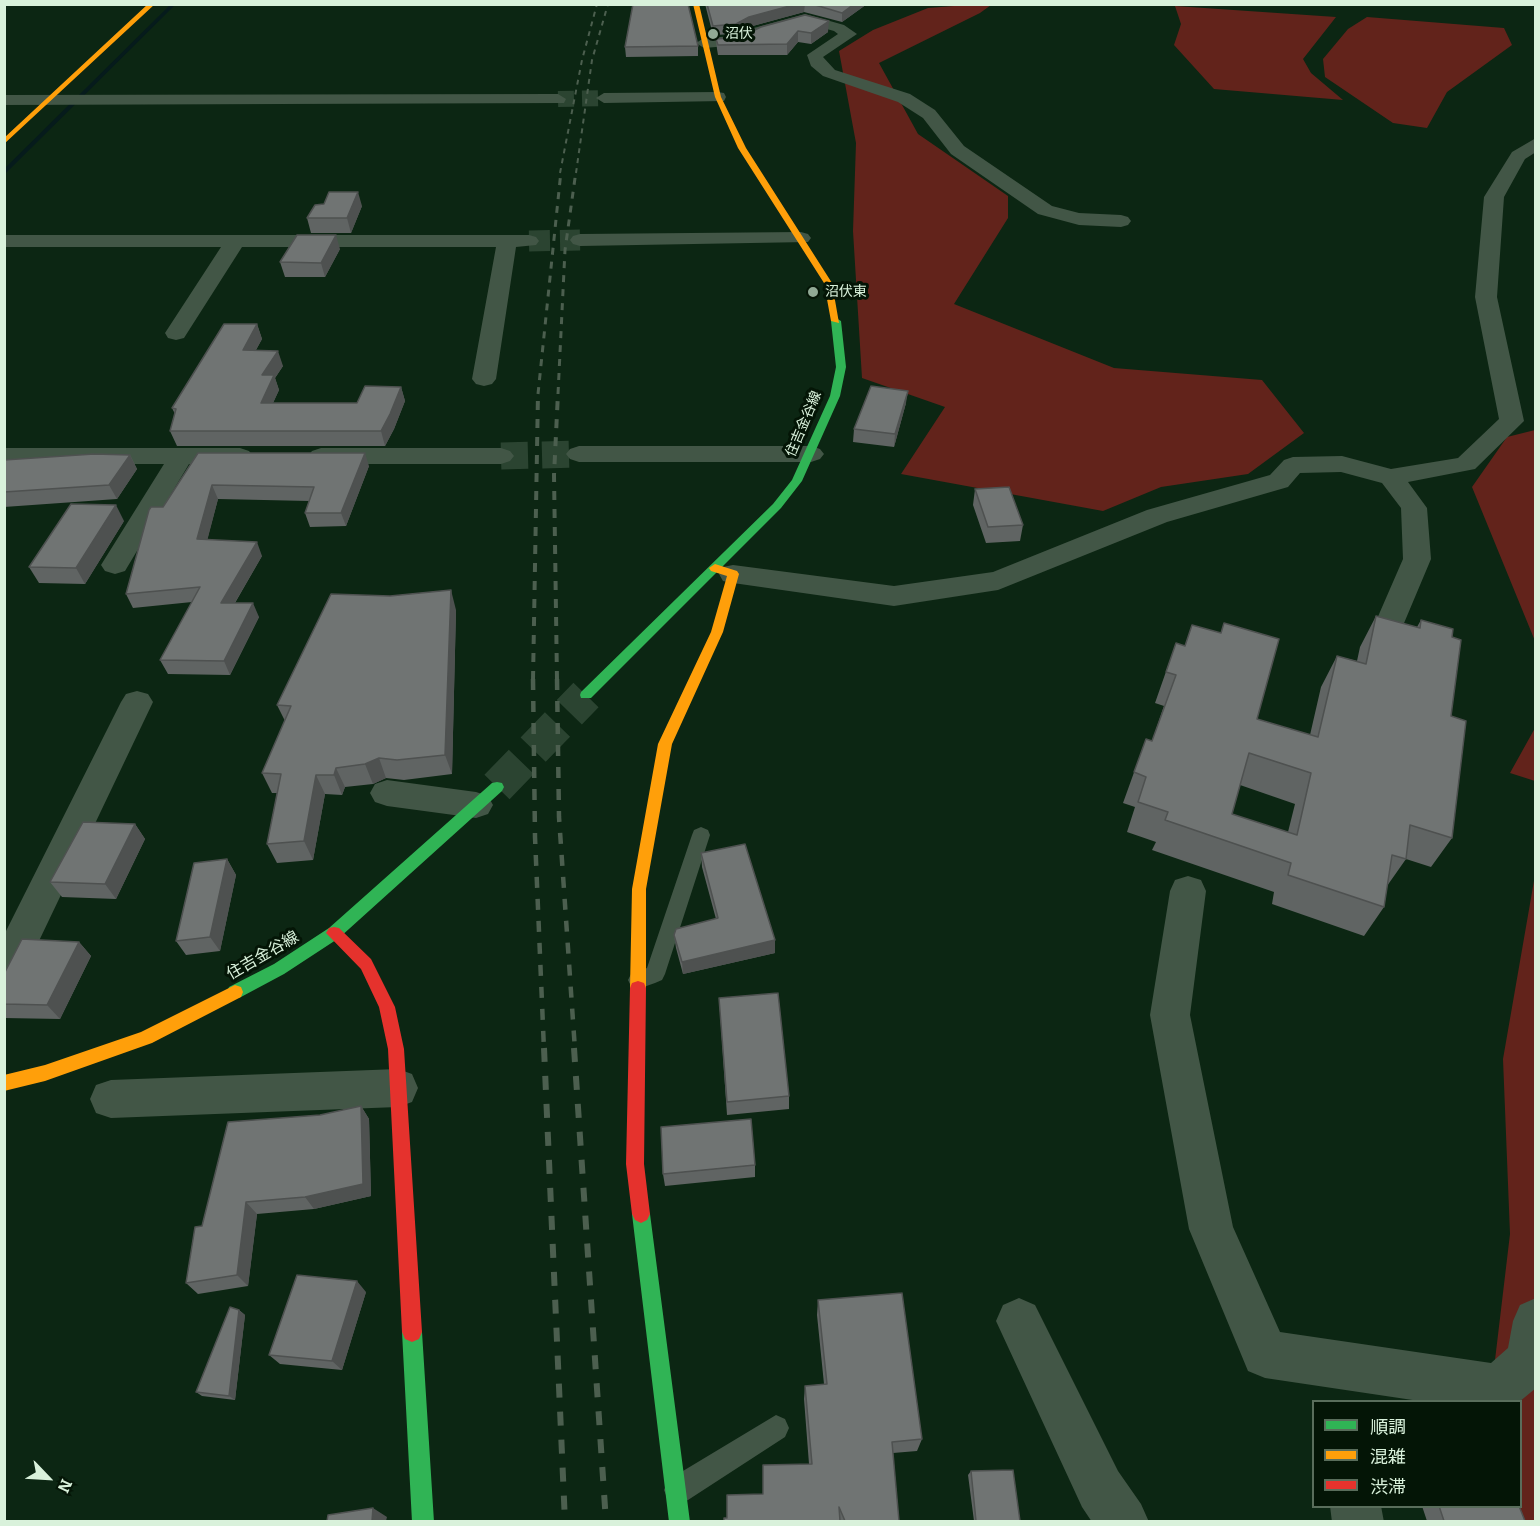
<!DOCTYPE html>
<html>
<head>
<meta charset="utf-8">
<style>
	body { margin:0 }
	#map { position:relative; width:1540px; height:1526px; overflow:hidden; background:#0c2613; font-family:Bitter,"Noto Sans JP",serif }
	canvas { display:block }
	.frame { position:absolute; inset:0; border:6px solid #d9f1db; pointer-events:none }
	.legend { position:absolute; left:1312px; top:1400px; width:210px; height:108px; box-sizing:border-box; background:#041506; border:2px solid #596d5b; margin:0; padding:8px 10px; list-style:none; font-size:18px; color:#d9f1db }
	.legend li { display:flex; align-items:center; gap:12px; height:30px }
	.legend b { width:30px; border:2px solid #596d5b }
	.north { position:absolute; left:18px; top:1448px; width:60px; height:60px; -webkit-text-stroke:4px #041506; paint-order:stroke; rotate:115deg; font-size:16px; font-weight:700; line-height:24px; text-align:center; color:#d9f1db }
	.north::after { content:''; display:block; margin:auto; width:21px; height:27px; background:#d9f1db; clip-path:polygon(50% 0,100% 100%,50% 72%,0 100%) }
</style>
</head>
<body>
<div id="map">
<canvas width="1540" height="1526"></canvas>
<div class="frame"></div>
<ul class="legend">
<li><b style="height:8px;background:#30b455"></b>順調</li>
<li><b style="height:8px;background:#ff9f0a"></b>混雑</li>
<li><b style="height:8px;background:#e5322d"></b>渋滞</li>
</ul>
<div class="north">N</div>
</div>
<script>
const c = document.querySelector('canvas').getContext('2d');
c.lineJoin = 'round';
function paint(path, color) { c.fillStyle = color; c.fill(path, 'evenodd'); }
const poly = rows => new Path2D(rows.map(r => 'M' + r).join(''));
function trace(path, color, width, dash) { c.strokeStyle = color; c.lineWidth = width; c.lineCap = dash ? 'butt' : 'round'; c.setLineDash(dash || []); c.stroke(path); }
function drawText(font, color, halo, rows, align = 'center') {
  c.font = font + ' Bitter,"Noto Sans JP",serif'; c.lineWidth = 6; c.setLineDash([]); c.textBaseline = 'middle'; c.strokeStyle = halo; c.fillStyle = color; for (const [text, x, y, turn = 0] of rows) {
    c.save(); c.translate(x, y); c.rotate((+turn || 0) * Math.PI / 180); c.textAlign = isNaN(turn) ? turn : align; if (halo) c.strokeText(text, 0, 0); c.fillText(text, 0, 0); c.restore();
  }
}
paint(poly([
	[967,5,991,5,980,13,879,63,918,134,1008,196,1008,218,954,304,1114,368,1262,380,1304,433,1248,474,1161,487,1103,511,901,474,945,407,862,378,853,231,856,143,839,51,873,30,928,8],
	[1175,6,1336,17,1303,59,1311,73,1343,100,1214,89,1174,45,1181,24],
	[1367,17,1504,28,1512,45,1447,92,1427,128,1393,123,1325,77,1323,59,1348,29],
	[1535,430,1536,436,1535,641,1472,487,1507,437],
	[1535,728,1536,781,1535,781,1510,773],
	[1535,875,1535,1521,1522,1521,1516,1507,1520,1506,1520,1402,1490,1402,1510,1234,1503,1059]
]), '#62231b');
paint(poly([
	[171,4,176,4,4,175,4,169,171,4]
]), '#061b1c');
trace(poly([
	[558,99,604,98]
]), '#2b4431', 16, [16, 8]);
trace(poly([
	[529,241,580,240]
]), '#2b4431', 21, [21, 10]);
trace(poly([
	[501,456,579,454]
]), '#2b4431', 27, [27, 14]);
trace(poly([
	[497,787,586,695]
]), '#2b4431', 35, [35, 17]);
paint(poly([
	[701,827,708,830,710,835,665,974,662,980,655,983,638,989,631,986,628,980,631,974,647,968,692,835,694,830,701,827],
	[776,1415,785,1419,789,1428,785,1437,688,1500,678,1504,668,1500,664,1490,668,1480,776,1415]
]), '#425646');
paint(poly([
	[805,14,844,25,857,34,823,57,835,70,910,94,935,110,964,146,1052,206,1079,213,1121,215,1128,217,1131,221,1128,225,1121,227,1079,225,1038,214,951,154,923,118,898,102,823,76,811,66,807,55,838,34,834,31,805,23,760,35,740,45,704,48,696,43,704,38,737,36,750,29,805,14],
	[718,92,724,93,726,97,724,101,604,103,596,98,604,93,718,92],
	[558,94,566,99,564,103,4,105,4,95,558,94],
	[1536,138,1536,152,1525,159,1504,197,1497,297,1524,421,1475,469,1408,482,1427,508,1431,559,1399,635,1388,638,1377,635,1373,628,1403,559,1401,508,1382,483,1341,472,1300,473,1288,487,1167,522,998,590,894,606,733,583,723,581,719,574,723,567,733,565,894,586,993,572,1147,510,1270,475,1284,460,1293,457,1342,456,1391,469,1458,458,1499,419,1475,297,1484,197,1512,152,1536,138],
	[801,232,808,234,811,238,808,242,580,246,573,244,570,240,573,236,580,234,801,232],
	[4,235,529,235,536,237,539,241,536,245,516,247,496,379,492,384,484,386,476,384,472,379,496,247,242,247,184,338,176,340,168,338,165,333,221,247,4,247,4,235],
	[579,446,811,446,820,449,824,454,820,459,811,462,579,462,570,459,566,454,570,449,579,446],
	[4,448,240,448,249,451,253,456,249,461,240,464,189,464,125,571,115,574,105,571,101,565,164,464,4,464,4,448],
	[321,448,501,448,510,451,514,456,510,461,501,464,321,464,312,461,308,456,312,451,321,448],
	[137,691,148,694,153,702,17,987,4,991,4,935,121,702,126,694,137,691],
	[387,780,476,792,488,796,493,805,488,814,476,818,387,806,375,802,370,793,375,784,387,780],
	[1188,876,1201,880,1206,891,1190,1015,1233,1227,1280,1332,1491,1363,1508,1348,1513,1321,1520,1305,1536,1298,1536,1388,1519,1402,1426,1402,1265,1378,1248,1371,1189,1229,1150,1015,1170,891,1175,880,1188,876],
	[398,1069,412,1074,418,1088,412,1102,398,1107,111,1118,96,1113,90,1099,96,1085,111,1080,398,1069],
	[1019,1298,1035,1305,1118,1471,1141,1504,1149,1522,1092,1522,1082,1507,996,1321,1003,1305,1019,1298],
	[1330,1506,1381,1506,1384,1522,1332,1522,1330,1506]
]), '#425646');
paint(poly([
	[836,318,841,321,846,367,840,396,802,481,781,508,591,698,581,698,580,695,581,692,773,504,792,480,830,396,836,367,831,321,836,318],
	[497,782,502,783,504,787,502,791,339,938,284,974,241,997,235,999,229,997,227,992,229,987,274,964,329,928,492,783,497,782],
	[641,1205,647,1208,650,1214,690,1522,669,1522,632,1214,635,1208,641,1205],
	[412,1322,419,1325,422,1332,434,1522,412,1522,402,1332,405,1325,412,1322]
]), '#30b455');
paint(poly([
	[148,4,155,4,4,144,4,138,148,4],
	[693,4,699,4,721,97,746,148,832,283,839,323,831,321,824,283,738,148,715,97,693,4],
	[715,564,737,571,739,574,723,632,672,744,646,889,646,988,644,993,638,995,632,993,630,988,632,889,658,744,711,632,727,576,711,571,709,568,715,564],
	[235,985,241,987,243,992,241,997,152,1043,45,1081,4,1091,4,1075,45,1065,141,1032,235,985]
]), '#ff9f0a');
paint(poly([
	[334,927,339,928,371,959,395,1007,404,1049,422,1332,419,1339,412,1342,405,1339,402,1332,388,1049,379,1007,361,969,326,933,329,928,334,927],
	[638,981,644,983,646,988,644,1164,650,1214,647,1220,641,1223,635,1220,632,1214,626,1164,630,988,632,983,638,981]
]), '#e5322d');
trace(poly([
	[560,173,582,60,597,4],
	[576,173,592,60,608,4]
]), '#4c5f4f', 2, [5, 5]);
trace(poly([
	[538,394,561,171],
	[558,394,565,250,576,171]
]), '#4c5f4f', 3, [7, 7]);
trace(poly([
	[533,680,538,393],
	[557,680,554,475,558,393]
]), '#4c5f4f', 4, [9, 9]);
trace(poly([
	[533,679,535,837,544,1050],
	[557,679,559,817,575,1050]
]), '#4c5f4f', 4.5, [11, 11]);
trace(poly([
	[544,1048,565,1522],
	[574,1048,606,1522]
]), '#4c5f4f', 6, [14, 14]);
paint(poly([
	[705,4,867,4,842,22,804,12,749,27,736,34,713,35],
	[761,27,828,32,811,44,798,42,787,55,718,55,717,49,716,39,740,37],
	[698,46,698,56,626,57,625,47],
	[362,206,351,233,311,233,307,218],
	[340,249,325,277,285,277,280,262],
	[257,324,262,339,256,350,283,366,275,378,279,390,273,403,357,403,401,387,405,401,394,429,385,446,177,446,170,431,175,414,172,408],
	[906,403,894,447,853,442,854,429],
	[198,453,369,466,346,526,310,527,305,513,309,501,218,499,207,540,262,556,235,603,259,617,230,675,168,674,160,660,192,602,133,608,126,594,163,507],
	[130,455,137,469,117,499,4,507,4,457,6,460],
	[975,489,1023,525,1020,541,986,543,973,505],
	[124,521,85,584,39,583,29,567],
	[456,610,452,774,404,780,386,778,373,784,345,787,342,795,325,794,313,860,277,863,267,844,277,793,272,793,262,773,285,721,277,705],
	[1376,616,1417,627,1421,620,1452,637,1451,716,1452,838,1431,867,1406,859,1387,886,1384,907,1364,936,1272,904,1274,892,1152,850,1156,842,1127,832,1135,807,1123,803,1146,739,1152,741,1164,706,1155,703,1176,643,1185,646,1221,633,1224,623,1257,719,1310,735,1321,687,1337,656,1357,661,1360,647],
	[1240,785,1295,804,1288,832,1232,814],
	[135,824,145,839,116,899,62,897,50,882],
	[701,853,775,953,683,974,676,948,674,935,716,919,702,867],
	[227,859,236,875,220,951,186,955,176,941],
	[79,942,91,956,60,1019,4,1018,4,974],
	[719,998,789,1096,789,1109,727,1115],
	[361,1106,369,1119,371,1196,314,1209,257,1214,248,1286,198,1294,186,1283,202,1226,320,1115],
	[755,1165,755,1177,665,1186,663,1174],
	[366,1292,342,1370,280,1364,269,1355],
	[818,1300,922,1439,917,1451,893,1453,899,1521,724,1521,727,1518,809,1464,804,1399,805,1386,824,1384,817,1315],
	[239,1310,245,1315,235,1400,202,1396,196,1392],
	[971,1471,1020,1521,974,1521,968,1475],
	[1422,1506,1519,1506,1525,1521,1427,1521]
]), '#606463');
paint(poly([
	[797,4,805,4,804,12,749,27,736,34,736,24,749,17],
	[854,4,867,4,842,22,842,13],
	[829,21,828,32,811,44,811,33],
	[798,31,798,42,787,55,787,44],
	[358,192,362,206,351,233,347,218],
	[336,235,340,249,325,277,321,263],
	[257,324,262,339,248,364,243,350],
	[278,351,283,366,275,378,279,390,266,418,261,403,262,375],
	[401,387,405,401,394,429,385,446,381,431],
	[908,391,906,403,894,447,895,434],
	[365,453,369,466,346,526,341,513],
	[130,455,137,469,117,499,109,485],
	[212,485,218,499,204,553,197,539],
	[116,505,124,521,85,584,76,568],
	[257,542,262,556,227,616,221,603],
	[451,590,456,610,452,774,445,755],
	[253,603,259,617,230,675,224,661],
	[379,758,386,778,373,784,365,764],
	[336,768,345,787,342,795,334,775],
	[316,775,325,794,313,860,304,841],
	[135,824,145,839,116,899,105,884],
	[227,859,236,875,220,951,210,937],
	[775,940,775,953,683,974,682,962],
	[79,942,91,956,60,1019,47,1005],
	[361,1106,369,1119,371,1196,314,1209,305,1197],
	[246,1202,257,1214,248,1286,237,1275],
	[357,1281,366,1292,342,1370,332,1361],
	[239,1310,245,1315,235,1400,229,1396],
	[373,1508,387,1517,386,1521,372,1521]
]), '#4e5150');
const building = poly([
	[633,4,688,4,698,46,625,47,633,4],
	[707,4,797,4,749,17,736,24,713,26,707,4],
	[812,4,854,4,842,13,812,4],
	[805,15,829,21,811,33,798,31,787,44,718,45,716,39,740,37,761,27,805,15],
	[329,192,358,192,347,218,307,218,315,205,324,204,329,192],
	[297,235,336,235,321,263,280,262,297,235],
	[224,324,257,324,243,350,278,351,262,375,274,375,261,403,357,403,365,386,401,387,390,414,381,431,170,431,176,409,172,408,224,324],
	[871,386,908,391,895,434,854,429,871,386],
	[198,453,365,453,341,513,305,513,314,487,212,485,197,539,257,542,221,603,253,603,224,661,160,660,200,587,126,594,149,510,151,507,163,507,198,453],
	[94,454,130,455,109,485,4,492,4,460,94,454],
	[1009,487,1023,525,988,527,975,489,1009,487],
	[71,504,116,505,76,568,29,567,71,504],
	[451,590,445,755,397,760,379,758,365,764,336,768,334,775,316,775,304,841,267,844,281,774,262,773,291,706,277,705,331,594,390,596,451,590],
	[1376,616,1420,628,1421,620,1453,629,1452,637,1461,640,1451,716,1466,721,1452,838,1410,825,1406,859,1392,855,1384,907,1288,875,1291,863,1165,820,1168,812,1138,802,1146,777,1134,772,1146,739,1152,741,1176,675,1166,672,1176,643,1185,646,1192,625,1221,633,1224,623,1279,639,1257,719,1318,737,1337,656,1366,664,1376,616],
	[1249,753,1311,773,1297,835,1232,814,1249,753],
	[83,822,135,824,105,884,50,882,83,822],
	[745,844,775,940,682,962,674,935,676,929,718,918,701,853,745,844],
	[227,859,210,937,176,941,194,863,227,859],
	[22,939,79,942,47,1005,4,1004,4,974,22,939],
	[778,993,789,1096,727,1102,719,998,778,993],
	[361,1106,363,1184,305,1197,246,1202,237,1275,186,1283,195,1227,202,1226,228,1122,320,1115,361,1106],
	[751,1119,755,1165,663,1174,661,1127,751,1119],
	[297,1275,357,1281,332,1361,269,1355,297,1275],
	[902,1293,922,1439,892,1442,899,1521,845,1521,839,1507,840,1521,724,1521,724,1518,727,1518,727,1495,763,1494,763,1465,812,1464,805,1386,827,1384,818,1300,902,1293],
	[230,1307,239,1310,229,1396,196,1392,230,1307],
	[1013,1470,1020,1521,976,1521,971,1471,1013,1470],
	[1439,1506,1519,1506,1525,1521,1444,1521,1439,1506],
	[373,1508,372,1521,327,1521,328,1515,373,1508]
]);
paint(building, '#707473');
trace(building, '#4e5150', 1.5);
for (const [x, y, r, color] of [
	[713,34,6,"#91aa95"],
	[813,292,6,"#91aa95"]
]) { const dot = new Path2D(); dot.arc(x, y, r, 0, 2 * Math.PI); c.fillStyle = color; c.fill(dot); trace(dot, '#041506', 2); }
drawText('14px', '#d9f1db', '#041506', [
	["沼伏",725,34],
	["沼伏東",825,292]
], 'left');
drawText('14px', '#d9f1db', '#041506', [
	["住吉金谷線",804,424,-67]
]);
drawText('16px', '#d9f1db', '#041506', [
	["住吉金谷線",263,956,-30]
]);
</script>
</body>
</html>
